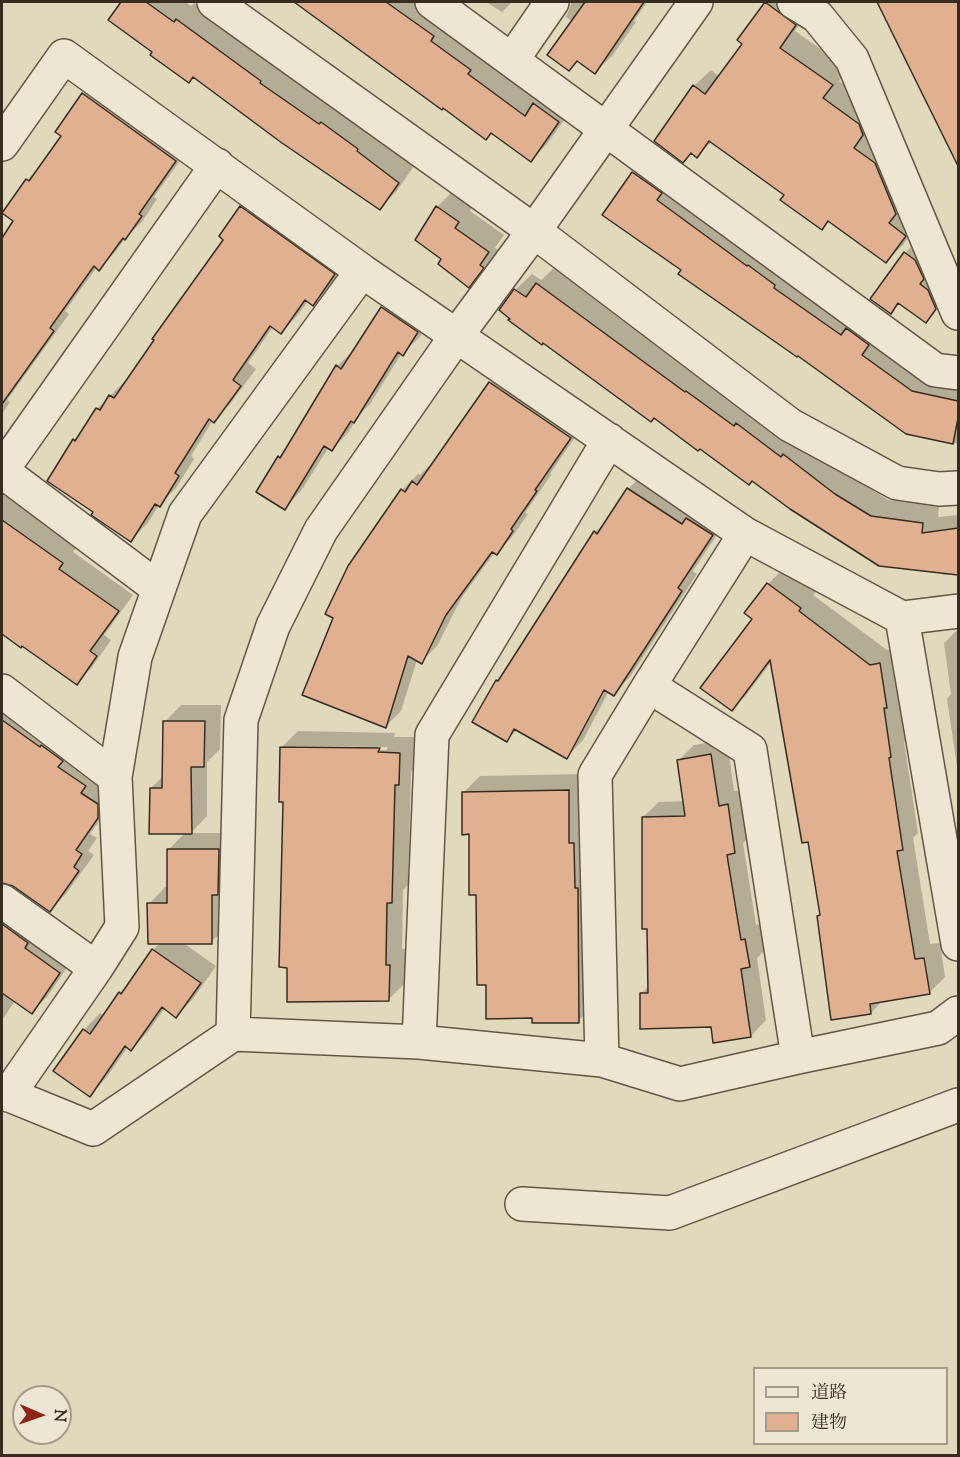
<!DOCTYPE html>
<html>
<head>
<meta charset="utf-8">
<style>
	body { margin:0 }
	#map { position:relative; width:960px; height:1457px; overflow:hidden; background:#e1d9bc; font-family:"Sorts Mill Goudy","Noto Serif JP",serif }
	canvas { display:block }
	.frame { position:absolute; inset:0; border:3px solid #362c20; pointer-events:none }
	.legend { position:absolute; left:753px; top:1367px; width:195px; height:78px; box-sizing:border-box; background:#ece6d3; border:2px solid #a39c8b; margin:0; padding:8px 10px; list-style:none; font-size:18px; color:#362c20 }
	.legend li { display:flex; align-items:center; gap:12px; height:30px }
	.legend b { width:30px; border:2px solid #a39c8b }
	.north { position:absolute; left:12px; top:1385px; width:60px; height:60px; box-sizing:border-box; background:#ece6d3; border:2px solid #a39c8b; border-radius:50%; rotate:92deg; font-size:16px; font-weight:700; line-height:24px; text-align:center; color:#362c20 }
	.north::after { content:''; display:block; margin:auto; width:21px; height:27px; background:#8f2418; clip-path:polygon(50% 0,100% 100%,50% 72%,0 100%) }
</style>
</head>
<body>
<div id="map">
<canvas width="960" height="1457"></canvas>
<div class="frame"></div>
<ul class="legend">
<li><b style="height:8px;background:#ece6d3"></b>道路</li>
<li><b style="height:16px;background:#e0b091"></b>建物</li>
</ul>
<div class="north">N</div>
</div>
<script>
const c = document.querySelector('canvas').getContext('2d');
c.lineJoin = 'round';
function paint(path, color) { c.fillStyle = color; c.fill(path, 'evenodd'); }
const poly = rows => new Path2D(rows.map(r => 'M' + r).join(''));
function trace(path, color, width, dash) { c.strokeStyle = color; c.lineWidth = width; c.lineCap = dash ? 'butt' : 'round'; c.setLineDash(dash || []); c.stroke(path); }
paint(poly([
	[123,2,185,2,191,6,194,3,414,166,396,192,379,208,194,76,154,52,110,19],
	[296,2,425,2,575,105,547,144,531,160,491,132,363,48],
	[486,2,512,2,502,12],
	[572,2,647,2,634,21,636,22,612,56,595,72,579,60,569,69,572,21,566,17],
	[767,2,803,2,811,8,795,31,848,68,839,81,875,108,921,219,903,245,886,261,829,221,822,228,786,195,712,141,697,156,694,86,711,70,720,77,744,43,739,40],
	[878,2,958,2,958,164],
	[100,77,192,144,154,197,157,199,142,222,127,236,115,252,99,269,97,267,65,311,69,314,7,400,10,402,2,414,2,240,15,220,27,180,41,166,63,135,57,131,83,94],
	[649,157,958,382,958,444,907,433,680,274,683,270,604,214,634,173],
	[454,190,474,205,470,211,504,235,495,248,499,250,485,269,469,286,443,259,417,239,437,207],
	[258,191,350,257,329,288,313,304,308,301,297,316,281,332,273,327,248,363,256,369,230,404,213,420,191,456,194,459,176,488,159,505,147,524,131,540,95,511,49,481,74,440,84,429,97,409,127,379,226,239,241,207],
	[913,245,943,300,926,321,900,303,890,312,872,299,905,253],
	[554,268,702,377,800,439,852,477,888,500,939,507,938,517,958,515,958,573,943,575,942,572,753,480,515,290,532,274,541,280],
	[398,291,434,316,419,338,402,353,370,404,359,415,348,433,332,449,329,447,301,491,285,508,279,457,287,450,337,366,354,350,382,308],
	[506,367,586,421,550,474,551,475,525,513,528,514,512,537,497,553,495,552,462,597,437,646,421,662,417,660,401,711,385,727,335,617,349,567,402,490,418,474,420,475,429,466,431,468,491,383],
	[644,473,728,518,693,571,697,574,630,677,613,694,609,691,583,740,567,757,518,729,507,740,474,722,498,681,505,673,595,532,609,519,628,489],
	[2,487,43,517,40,521,77,547,73,552,133,595,104,635,111,640,92,667,77,683,22,644,21,646,2,632],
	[784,568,816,592,813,595,887,650,895,648,906,740,904,742,918,833,913,838,930,944,940,943,945,977,929,993,883,1000,871,1013,821,914,809,840,772,661,747,694,732,709,754,619,746,613,768,584],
	[956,631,958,631,958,773,947,699,951,694,944,643],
	[2,694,56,732,113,801,90,834,97,838,88,851,94,855,65,895,50,910,14,884,2,881,2,779,4,775,2,773],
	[181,705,221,705,220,749,207,762,207,816,191,833,235,833,228,926,211,942,182,942,216,966,193,999,176,1016,165,1008,147,1033,131,1049,128,1047,106,1078,89,1095,84,1030,100,1013,104,1016,120,993,132,981,153,950,161,942,149,904,165,887,169,887,169,849,185,833,151,788,164,775,165,722],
	[298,731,395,733,394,737,416,737,415,767,411,772,408,885,403,890,402,949,405,949,405,983,389,999,285,801,281,748],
	[296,746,387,747,387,750,296,749],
	[727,740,734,791,743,790,750,836,743,843,756,925,760,924,765,950,757,958,766,1020,751,1036,712,1026,641,994,650,985,643,817,659,802,685,801,679,760,694,745],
	[585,774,595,1005,578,1021,533,1016,487,983,470,833,463,793,480,776],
	[2,895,74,957,47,997,31,1012,15,1001,2,1020]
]), '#0003');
const building = poly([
	[121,2,146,2,174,22,176,19,261,81,260,83,319,124,321,122,358,149,357,151,399,183,380,210,282,143,193,77,189,83,150,55,152,52,108,20,121,2],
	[294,2,386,2,434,36,431,41,471,70,468,74,525,116,533,103,559,122,531,162,491,133,486,140,443,108,442,110,294,2],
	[585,2,644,2,595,74,577,61,569,71,547,55,585,2],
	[765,2,796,25,780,48,833,85,823,98,859,124,863,135,854,148,875,163,896,214,889,223,906,236,886,263,828,221,822,230,780,200,784,195,709,141,697,158,691,153,683,163,654,141,693,85,705,94,742,44,737,40,765,2],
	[877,2,958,2,958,166,912,73,877,2],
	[82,93,176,161,139,214,142,216,125,240,123,238,99,271,94,266,50,328,54,331,2,404,2,238,13,221,2,213,26,179,29,181,61,136,55,132,82,93],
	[632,172,662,193,657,200,747,266,748,265,775,285,774,288,841,335,846,328,869,345,862,355,912,391,958,401,958,418,953,444,906,434,798,356,797,357,678,274,681,270,602,215,632,172],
	[240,206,335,274,313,306,305,300,281,334,270,326,233,380,241,386,214,423,209,419,175,473,179,476,160,507,155,504,131,542,91,515,93,512,47,481,73,439,75,441,96,408,100,410,109,395,114,398,154,340,152,339,223,240,219,236,240,206],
	[436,206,459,222,455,228,489,252,480,265,484,268,469,288,438,264,441,259,415,240,436,206],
	[904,252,915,260,924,279,920,284,928,290,936,309,926,323,898,303,891,314,870,299,904,252],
	[536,283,685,392,686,391,734,426,736,423,781,457,783,454,835,494,871,516,923,523,922,533,958,528,958,575,879,566,790,509,752,481,749,485,700,449,698,451,654,418,651,422,543,343,542,345,508,320,510,319,499,310,514,289,526,297,536,283],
	[381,307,418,332,403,356,398,352,354,423,351,421,332,451,324,446,285,510,256,492,278,456,280,458,336,365,341,369,381,307],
	[489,382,571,438,535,490,537,491,511,529,513,531,497,555,492,552,446,615,422,664,408,656,386,728,302,695,333,618,325,614,348,566,401,489,405,492,412,481,417,485,489,382],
	[627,488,682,524,686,518,713,535,678,588,682,591,614,696,604,690,567,759,514,729,507,742,472,722,496,680,498,681,594,531,597,534,627,488],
	[2,520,63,563,59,569,119,611,90,651,97,656,77,685,22,646,21,648,2,634,2,520],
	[767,583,801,608,799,611,870,665,880,663,887,708,884,708,891,757,889,758,903,850,897,851,915,959,924,958,930,994,870,1004,871,1014,831,1020,817,916,820,915,808,842,802,843,770,660,732,711,700,688,752,619,744,613,767,583],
	[2,720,40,747,41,745,63,761,58,767,86,786,81,793,98,804,98,818,76,850,82,854,74,867,79,871,50,912,13,886,2,883,2,720],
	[163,721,205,721,204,767,191,767,192,834,149,834,150,788,162,788,163,721],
	[280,747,380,748,378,752,400,753,399,785,395,785,392,903,387,903,386,965,390,965,389,1001,287,1002,287,968,279,967,283,802,279,802,280,747],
	[711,754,719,806,728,804,735,853,727,855,741,940,745,939,750,967,741,969,751,1037,713,1043,711,1027,640,1029,640,993,648,993,647,929,642,929,642,817,685,816,677,760,711,754],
	[569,790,569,843,574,843,575,888,578,888,579,1023,532,1023,532,1018,486,1019,486,985,477,985,476,895,469,895,469,834,462,835,462,792,569,790],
	[167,849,219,849,218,895,212,895,212,944,148,944,147,903,167,903,167,849],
	[2,924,28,943,25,948,60,973,32,1014,2,993,2,924],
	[152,949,201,983,176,1018,162,1007,131,1051,125,1046,90,1097,53,1071,83,1029,90,1034,119,992,121,994,152,949]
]);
paint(building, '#e0b091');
trace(building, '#362c20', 1.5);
const minor = poly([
	[214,2,534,231,790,425,897,483,939,489,958,488],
	[432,2,935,370,958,373],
	[794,2,817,16,852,59,958,313],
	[512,60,552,2],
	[2,144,64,56,362,271,745,534,902,618,958,611],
	[2,470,217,165],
	[2,471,158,588],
	[745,534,649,686,750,750,798,1057],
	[902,618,958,944],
	[2,691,115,777],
	[2,901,96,968],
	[233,1034,241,720,273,626,321,530,457,335,534,231,696,2],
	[419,1042,432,735,609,440],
	[602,1060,595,775,649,686],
	[2,1092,93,1129,233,1034,419,1042,602,1060,680,1084,798,1057,938,1028,958,1013],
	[8,1095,96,968,122,927,115,777,135,657,185,514,362,271],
	[522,1204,670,1213,958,1105]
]);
trace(minor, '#615747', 36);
trace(minor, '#ece6d3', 33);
</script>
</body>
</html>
